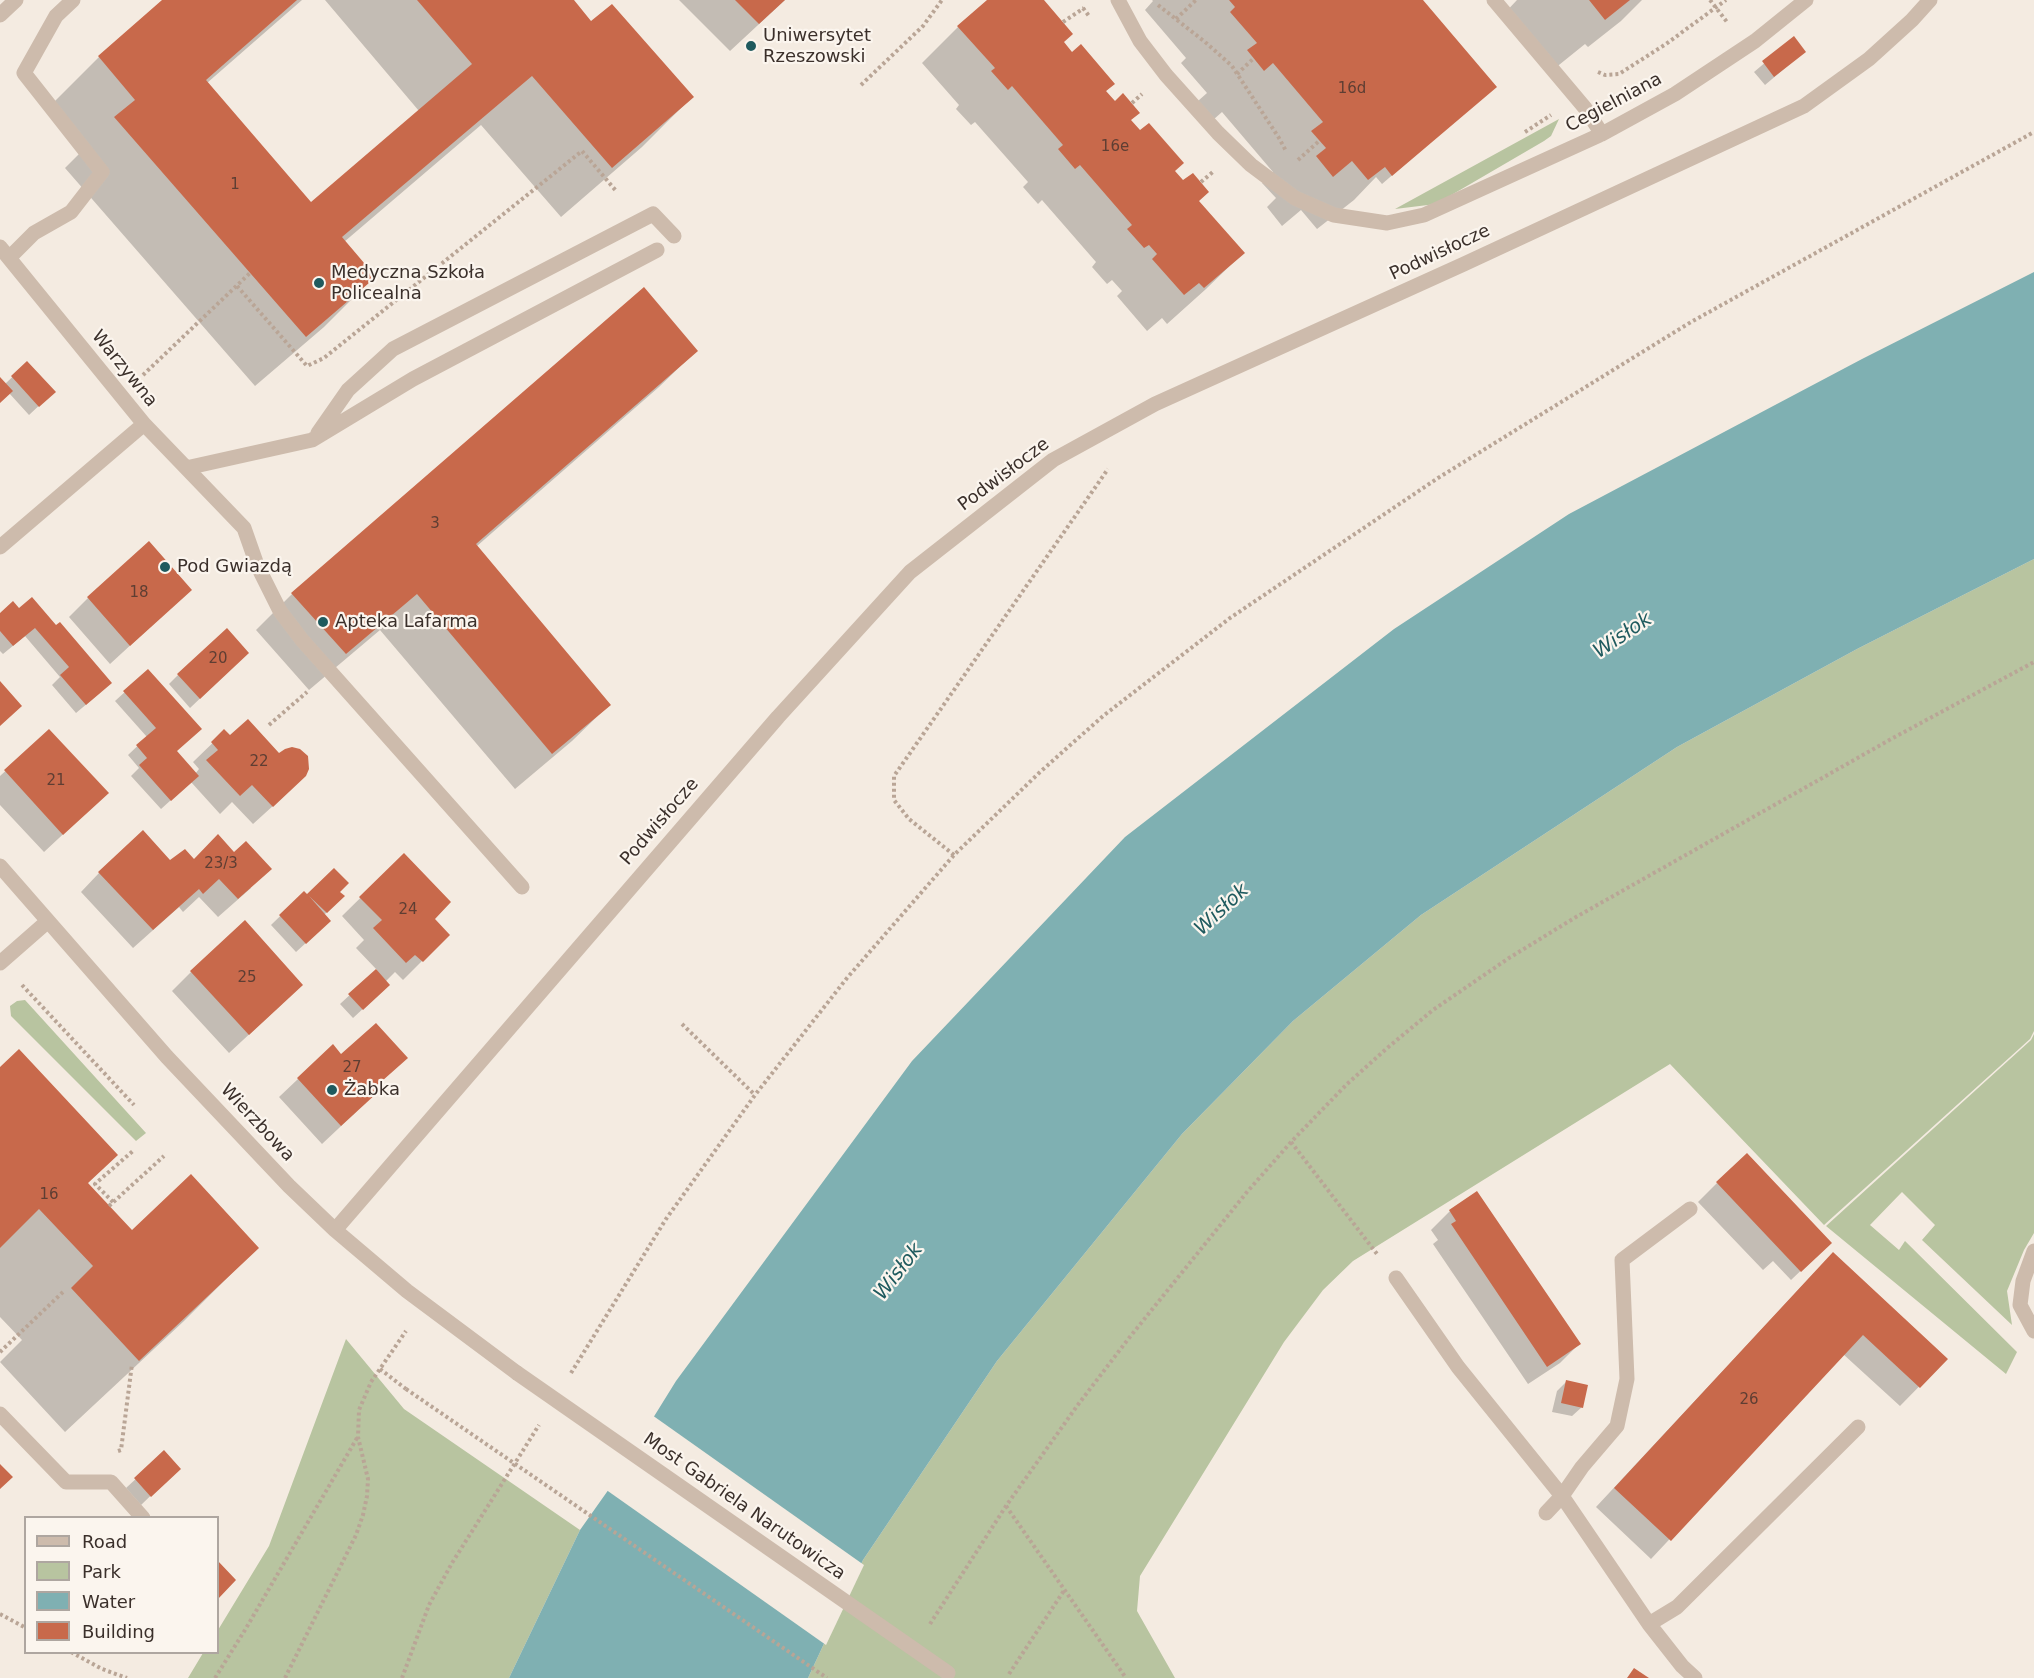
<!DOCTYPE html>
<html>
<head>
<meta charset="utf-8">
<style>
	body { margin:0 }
	#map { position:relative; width:2034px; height:1678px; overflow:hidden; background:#f4ebe1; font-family:"DejaVu Sans",sans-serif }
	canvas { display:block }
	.legend { position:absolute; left:24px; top:1516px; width:195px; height:138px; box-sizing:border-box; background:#fbf5ee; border:2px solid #aea6a0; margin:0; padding:8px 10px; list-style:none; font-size:18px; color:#3b302b }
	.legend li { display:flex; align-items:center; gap:12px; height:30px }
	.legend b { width:30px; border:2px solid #aea6a0 }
</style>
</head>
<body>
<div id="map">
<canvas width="2034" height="1678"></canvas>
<ul class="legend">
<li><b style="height:8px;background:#cdbbac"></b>Road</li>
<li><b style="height:16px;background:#b8c4a0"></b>Park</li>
<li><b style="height:16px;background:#7fb0b2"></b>Water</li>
<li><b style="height:16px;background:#c8694b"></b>Building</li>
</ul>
</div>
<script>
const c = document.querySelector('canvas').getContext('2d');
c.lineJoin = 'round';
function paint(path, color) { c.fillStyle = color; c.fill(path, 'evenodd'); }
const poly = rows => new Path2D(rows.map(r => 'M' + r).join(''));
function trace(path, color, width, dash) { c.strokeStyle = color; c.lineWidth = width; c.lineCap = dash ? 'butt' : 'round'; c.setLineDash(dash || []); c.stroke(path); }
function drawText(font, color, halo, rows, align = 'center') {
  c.font = font + ' "DejaVu Sans",sans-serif'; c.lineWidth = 4.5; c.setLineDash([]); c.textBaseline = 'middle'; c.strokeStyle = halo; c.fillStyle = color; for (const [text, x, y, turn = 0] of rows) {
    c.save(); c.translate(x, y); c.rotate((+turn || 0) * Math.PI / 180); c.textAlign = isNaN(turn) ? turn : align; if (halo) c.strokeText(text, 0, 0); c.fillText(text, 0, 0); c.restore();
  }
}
paint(poly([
	[1559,119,1551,136,1544,141,1436,204,1395,209],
	[2034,559,2034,1031,2030,1039,1824,1225,1670,1064,1353,1261,1323,1290,1284,1342,1140,1576,1137,1611,1175,1678,808,1678,863,1560,997,1361,1182,1134,1293,1021,1421,915,1677,747,1857,649],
	[25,1000,146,1133,136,1141,11,1016,10,1006,17,1001],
	[2034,1034,2034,1233,2024,1250,2007,1291,2012,1325,1922,1240,1935,1225,1902,1192,1870,1225,1899,1250,1905,1241,2017,1352,2006,1374,1826,1226,2031,1040],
	[346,1339,404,1409,580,1530,509,1678,188,1678,203,1653,218,1652,218,1630,269,1546]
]), '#b8c4a0');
paint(poly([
	[2034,272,2034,559,1857,649,1677,747,1421,915,1293,1021,1182,1134,997,1361,863,1560,808,1678,509,1678,580,1530,609,1489,676,1381,912,1061,1125,837,1394,629,1569,514,1862,359]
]), '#7fb0b2');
paint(poly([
	[652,1415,864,1565,826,1645,605,1489]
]), '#f4ebe1');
paint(poly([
	[164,0,302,0,207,83,311,204,419,111,325,0,572,0,591,23,692,97,642,147,561,217,481,125,344,242,374,277,324,327,255,386,65,168,84,149,48,108,99,57],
	[679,0,785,0,730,51],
	[989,0,1041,0,1062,42,1072,54,1113,84,1105,92,1243,253,1206,289,1167,324,1162,318,1147,331,1117,296,1122,291,1112,280,1107,284,1092,267,1096,262,1042,200,1038,204,1023,187,1028,182,975,122,971,125,956,109,959,105,922,63,958,27],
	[1152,0,1421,0,1495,87,1382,184,1376,177,1354,200,1317,229,1301,210,1282,226,1267,207,1276,198,1262,183,1273,172,1222,112,1213,120,1198,101,1207,93,1181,63,1186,58,1145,10,1153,1],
	[1517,0,1642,0,1621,21,1588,47,1585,44,1554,69,1501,17],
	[1793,39,1804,52,1765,85,1754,72],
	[696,351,659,387,477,546,609,705,572,741,515,789,380,630,309,690,256,630,292,594],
	[27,363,44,401,29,415,9,393,0,402,0,379,5,384],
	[88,598,171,608,110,664,69,617],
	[13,604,101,692,76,713,52,685,60,677,25,636,3,654,0,651,0,615],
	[187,666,228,672,190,708,169,684],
	[148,671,175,752,195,774,199,769,193,762,224,732,229,737,279,755,285,795,253,824,232,802,220,814,191,782,161,809,131,776,139,768,128,755,147,737,115,701],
	[49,731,88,811,44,852,0,805,0,776],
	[404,855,433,919,448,935,403,980,395,972,385,982,379,994,353,1018,340,1004,377,970,356,948,364,940,342,916],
	[194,861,251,888,218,917,199,897,183,912,179,907,133,948,81,892,99,873,170,862],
	[334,870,338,892,343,896,324,915,320,930,296,952,271,925,304,893,307,897],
	[191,972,282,1004,229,1053,172,991],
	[341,1056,406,1058,372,1090,356,1112,322,1144,279,1097,298,1079],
	[0,1069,87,1184,132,1233,257,1248,184,1321,65,1432,0,1362,22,1340,0,1317],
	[1717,1183,1830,1243,1791,1280,1773,1261,1763,1270,1698,1202],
	[1450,1211,1579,1344,1560,1363,1528,1384,1433,1244,1438,1240,1431,1230],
	[1814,1273,1946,1359,1900,1406,1843,1354,1651,1559,1596,1507],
	[1566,1382,1582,1407,1572,1416,1552,1412,1557,1391],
	[164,1453,169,1478,141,1505,126,1488]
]), '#0003');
paint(poly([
	[162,0,297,0,206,80,311,202,472,64,417,0,574,0,591,21,612,4,694,97,612,168,532,76,342,237,376,277,306,337,114,117,135,100,98,56],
	[735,0,785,0,759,24],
	[987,0,1044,0,1073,34,1064,42,1072,52,1081,44,1115,84,1106,91,1115,101,1123,93,1140,113,1131,120,1140,130,1149,123,1184,163,1175,171,1183,180,1193,173,1209,192,1199,201,1245,253,1204,288,1199,283,1184,295,1152,259,1157,254,1149,245,1144,248,1127,229,1132,225,1080,165,1075,169,1058,149,1063,145,1012,86,1008,90,991,71,995,68,957,26],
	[1229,0,1423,0,1497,87,1392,176,1385,167,1368,180,1352,161,1333,177,1316,156,1326,148,1311,131,1323,122,1273,63,1264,71,1247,50,1257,43,1230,12,1235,7],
	[1589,0,1630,0,1605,20],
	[1794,36,1806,52,1774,77,1762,61],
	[644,287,698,351,476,544,611,705,552,754,417,594,346,654,291,593],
	[27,361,56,392,39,407,11,376],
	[0,377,13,391,0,403],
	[149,541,192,590,130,646,87,597],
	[32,597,56,625,60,622,112,683,86,705,60,675,69,667,35,628,13,646,0,631,0,613,13,601,19,608],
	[227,628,249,653,200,699,177,674],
	[148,669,202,729,177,751,199,776,171,801,139,765,147,758,136,745,156,728,123,691],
	[0,681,22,706,0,726],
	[248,719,279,753,285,749,292,747,300,749,308,756,309,769,306,776,273,807,252,785,240,796,206,760,218,750,211,742,224,729,230,735],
	[49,729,109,793,63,835,4,770],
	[143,830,170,860,185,849,194,859,218,834,234,852,246,841,272,869,238,899,219,879,203,894,199,889,153,930,98,872],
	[404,853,451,902,435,919,450,935,423,962,415,955,406,963,373,928,382,920,359,897],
	[334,868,349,883,340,892,345,896,327,913,309,896,331,921,306,944,279,915,304,891,307,894],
	[245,920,303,985,249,1035,190,971],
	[376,969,390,985,363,1010,348,994],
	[376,1023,408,1058,373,1089,377,1093,341,1126,297,1078,333,1044,341,1054],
	[19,1049,118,1155,88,1183,132,1230,191,1174,259,1248,139,1361,71,1288,93,1266,39,1209,0,1248,0,1067],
	[1747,1153,1832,1243,1801,1272,1716,1182],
	[1477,1191,1581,1344,1547,1367,1451,1224,1456,1221,1449,1210],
	[1833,1252,1948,1359,1920,1388,1863,1335,1671,1541,1614,1488],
	[1566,1380,1588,1385,1583,1408,1561,1403],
	[164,1450,181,1469,151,1497,134,1478],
	[0,1464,13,1477,0,1489],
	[218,1561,236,1580,218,1599],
	[1634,1668,1649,1678,1627,1678]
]), '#c8694b');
trace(poly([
	[1710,0,1727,22],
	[1158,5,1205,42,1232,66,1279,138,1286,151],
	[1083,8,1089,16],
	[1176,19,1196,0],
	[1063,22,1084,8],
	[1598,72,1605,75,1619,74,1666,44,1726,0],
	[1237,74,1254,58],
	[861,85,923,26,942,0],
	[1132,103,1142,94],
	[1525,132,1551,115],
	[1298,160,1319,141],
	[1201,182,1214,171],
	[237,286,307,366,324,358,582,151,617,192],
	[143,375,250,273],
	[269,725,307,692],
	[954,855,909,819,894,800,894,776,1108,469],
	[22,985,134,1105],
	[682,1024,755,1095],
	[1291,1142,1377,1254],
	[113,1202,95,1184,134,1150],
	[109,1206,164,1156],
	[0,1352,64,1291],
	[380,1369,406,1389],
	[571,1373,666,1219,755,1095,847,978,954,855,1039,773,1103,716,1230,618,1438,478,1691,322,2034,132],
	[118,1451,121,1450,132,1364],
	[1006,1506,1126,1678],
	[0,1614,26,1628],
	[930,1624,1006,1506,1077,1406,1129,1338,1247,1192,1291,1142,1347,1084,1386,1049,1433,1010,1509,958,1576,917,1893,738,2034,662],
	[71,1652,102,1669,127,1678],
	[1009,1674,1065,1589],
	[215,1678,245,1630,357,1438],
	[285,1678,356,1535,363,1515,367,1496,368,1479,358,1437,359,1410,371,1382,406,1331],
	[402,1678,429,1605,452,1563,539,1425]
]), '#b9a596', 4, [3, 3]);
trace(poly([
	[1118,0,1140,41,1166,75,1218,133,1251,165,1295,198,1334,215,1387,223,1424,215,1602,134,1675,94,1755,41,1806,0],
	[1494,0,1585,108,1602,134],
	[0,15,16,0],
	[0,247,144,424,244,528,257,565,280,611,302,640,522,887],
	[9,258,34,233,71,212,102,172,24,73,56,16,73,0],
	[318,433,348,390,393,349,653,214,674,236],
	[186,468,312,440,413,379,657,250],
	[0,547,144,424],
	[0,866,167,1057,289,1186,335,1230,407,1291,517,1373],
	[0,963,48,921],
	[335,1230,778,717,910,572,1053,460,1155,404,1464,264,1804,106,1869,59,1912,20,1930,0],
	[2034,1251,2023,1281,2020,1305,2034,1331],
	[1396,1278,1458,1367,1562,1496,1649,1624,1682,1666,1695,1678],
	[0,1414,66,1482,111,1482,143,1518],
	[1546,1513,1562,1496,1582,1467,1617,1426,1627,1379,1622,1260,1690,1209],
	[1649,1624,1677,1607,1858,1427]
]), '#cdbbac', 15);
trace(poly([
	[406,1389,827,1678]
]), '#b9a596', 4, [3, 3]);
trace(poly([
	[517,1373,948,1673]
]), '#cdbbac', 15);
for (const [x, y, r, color] of [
	[751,46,6,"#1f5a5e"],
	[319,283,6,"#1f5a5e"],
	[165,567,6,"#1f5a5e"],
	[323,622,6,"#1f5a5e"],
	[332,1090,6,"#1f5a5e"]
]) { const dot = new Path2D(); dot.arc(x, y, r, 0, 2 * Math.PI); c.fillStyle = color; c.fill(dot); trace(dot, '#fbf5ee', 2); }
drawText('15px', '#5e3e33', null, [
	["16d",1352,89],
	["16e",1115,147],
	["1",235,185],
	["3",435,524],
	["18",139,593],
	["20",218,659],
	["22",259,762],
	["21",56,781],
	["23/3",221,864],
	["24",408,910],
	["25",247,978],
	["27",352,1068],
	["16",49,1195],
	["26",1749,1400]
]);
drawText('18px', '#3b302b', '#fbf5ee', [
	["Uniwersytet",763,36],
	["Rzeszowski",763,57],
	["Medyczna Szkoła",331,273],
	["Policealna",331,294],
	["Pod Gwiazdą",177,567],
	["Apteka Lafarma",335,622],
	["Żabka",344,1090]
], 'left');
drawText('18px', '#3b302b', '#fbf5ee', [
	["Cegielniana",1614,103,-28],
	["Podwisłocze",1440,253,-25],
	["Warzywna",124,369,51],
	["Podwisłocze",1004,475,-37],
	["Podwisłocze",660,822,-49],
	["Wierzbowa",257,1123,47],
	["Most Gabriela Narutowicza",744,1507,35]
]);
drawText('italic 20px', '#1f5a5e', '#fbf5ee', [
	["Wisłok",1623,636,-34],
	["Wisłok",1222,910,-43],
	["Wisłok",899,1272,-52]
]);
</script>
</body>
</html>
